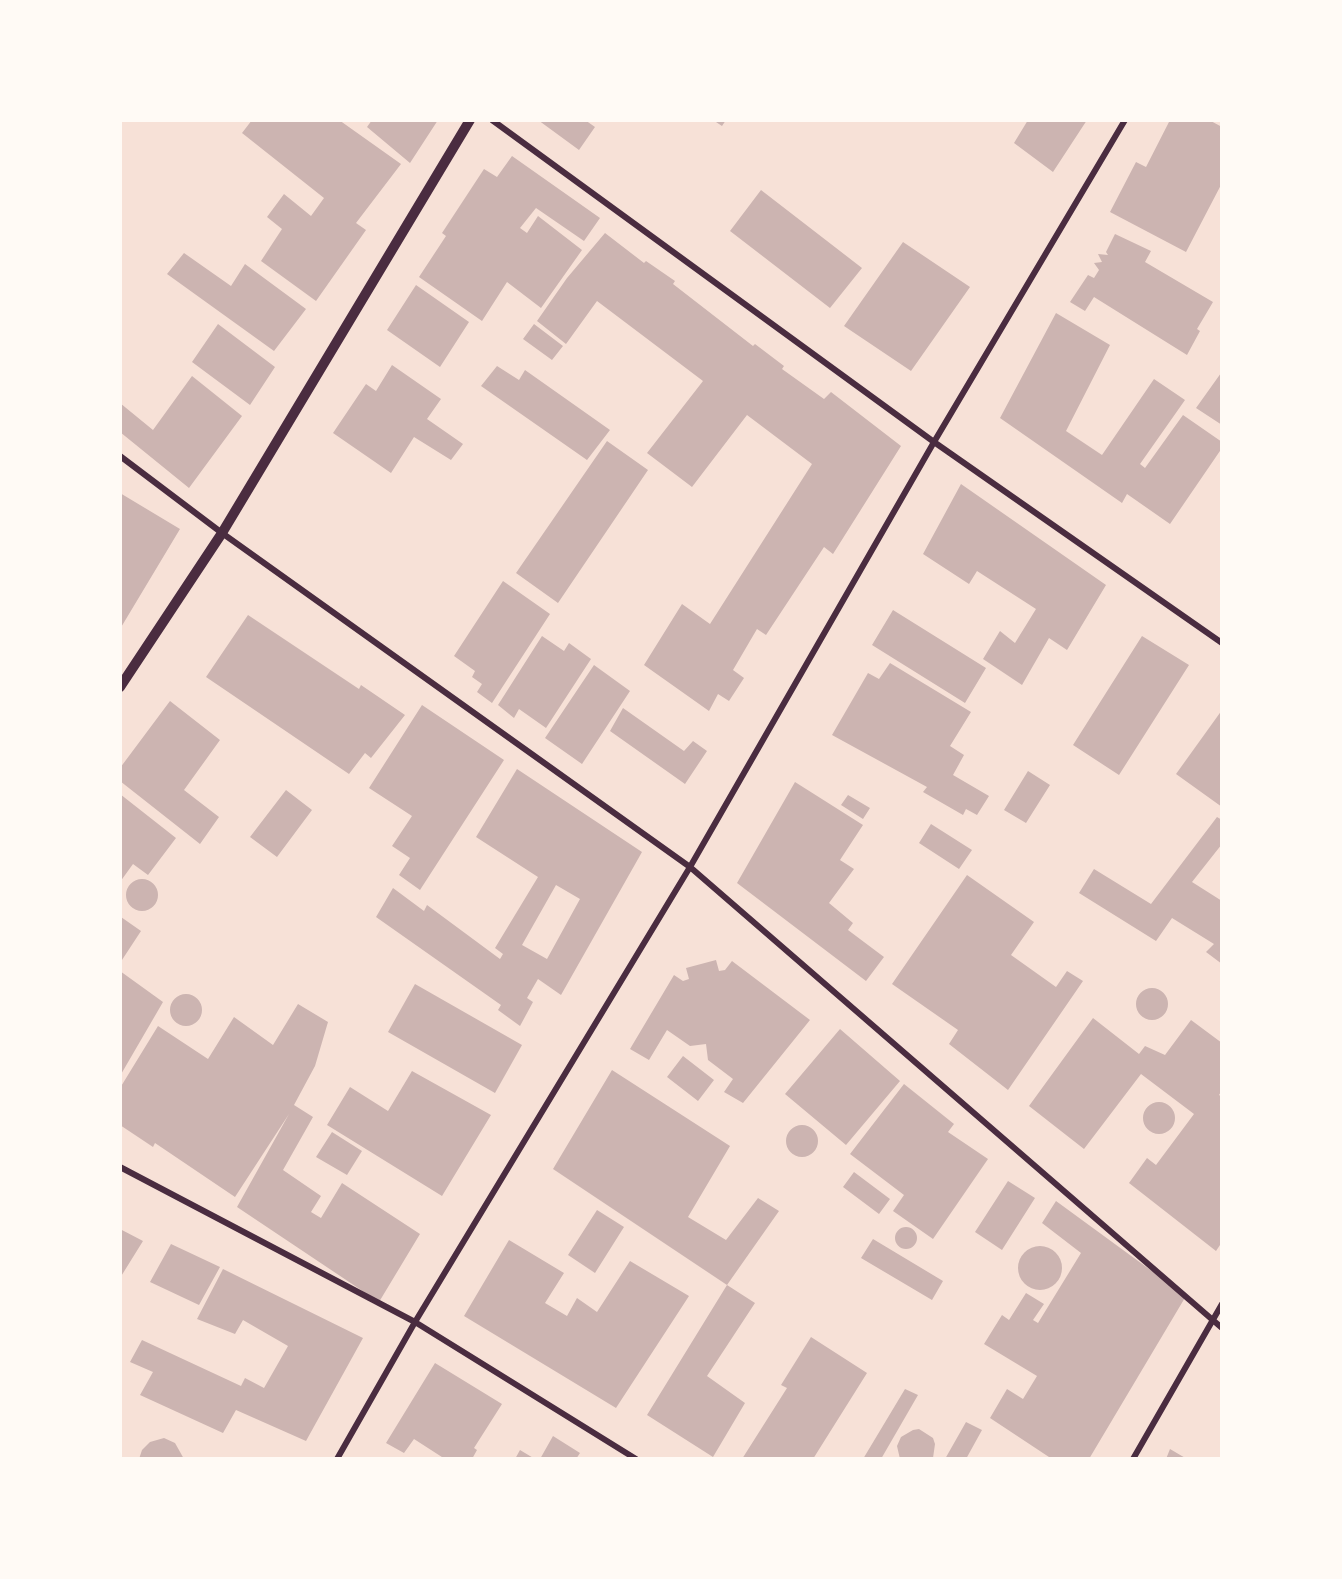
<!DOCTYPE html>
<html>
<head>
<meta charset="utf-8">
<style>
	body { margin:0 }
	#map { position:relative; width:1342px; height:1579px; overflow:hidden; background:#f7e1d7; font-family:"Roboto Serif",serif }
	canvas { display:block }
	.frame { position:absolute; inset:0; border:122px solid #fffaf5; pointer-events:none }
</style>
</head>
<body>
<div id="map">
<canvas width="1342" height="1579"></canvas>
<div class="frame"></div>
</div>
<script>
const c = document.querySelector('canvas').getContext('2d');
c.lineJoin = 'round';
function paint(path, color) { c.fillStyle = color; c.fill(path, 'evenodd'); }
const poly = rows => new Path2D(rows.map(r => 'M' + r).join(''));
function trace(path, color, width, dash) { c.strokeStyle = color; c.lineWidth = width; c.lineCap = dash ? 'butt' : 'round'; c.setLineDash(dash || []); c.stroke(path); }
paint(poly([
	[252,120,339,120,401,164,356,223,366,230,316,301,261,261,282,229,267,217,284,194,311,216,324,198,242,133],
	[372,120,438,120,410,163,367,127],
	[538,120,585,120,595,127,579,150],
	[713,120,726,120,722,126],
	[1028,120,1087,120,1053,172,1014,143],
	[1170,120,1209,120,1222,127,1222,183,1186,252,1110,212,1136,162,1146,167],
	[512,156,600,218,584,241,536,208,520,228,527,233,538,216,582,250,541,308,507,282,482,321,419,277,446,236,442,233,484,169,497,177],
	[761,190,862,268,830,308,730,231],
	[605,233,644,263,646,261,675,281,673,284,753,346,755,344,784,366,782,369,824,399,831,392,901,446,833,554,824,547,766,635,757,629,733,670,744,678,729,701,718,694,709,711,644,665,682,604,710,624,812,464,747,415,692,487,647,453,703,381,597,301,566,344,537,321,567,278],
	[1115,234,1151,251,1145,262,1213,302,1197,329,1200,331,1187,355,1094,297,1085,311,1070,302,1088,275,1094,278,1099,270,1094,263,1102,262,1098,254,1108,255,1106,252],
	[903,242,970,287,911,371,844,326],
	[184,253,231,286,245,264,306,309,274,351,167,274],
	[416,285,469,322,440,367,387,330],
	[1056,313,1110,345,1066,431,1102,455,1154,379,1185,400,1140,464,1145,468,1183,415,1222,442,1222,448,1170,524,1127,494,1122,503,1000,418],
	[218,324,275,367,250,405,192,362],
	[534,324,563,346,552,360,523,339],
	[392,365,441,399,427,419,463,444,451,460,414,437,391,473,333,433,366,384,376,391],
	[497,366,519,380,525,370,610,430,587,460,481,386],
	[1221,373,1222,374,1222,425,1196,408],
	[192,376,242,416,189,488,120,432,120,403,153,430],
	[607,441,648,470,558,603,516,573],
	[961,484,1106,585,1067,650,1049,638,1022,685,983,659,1000,631,1015,643,1036,609,977,571,969,584,923,554],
	[120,493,180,529,120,629],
	[503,581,550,614,492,703,477,692,482,684,472,677,475,671,454,656],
	[893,610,986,668,965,703,872,645],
	[248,615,359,689,361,685,405,715,371,758,365,753,349,774,206,677],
	[542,636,564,651,569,643,591,659,546,728,519,709,514,718,498,705],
	[1142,636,1189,665,1119,775,1073,745],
	[890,663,971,712,950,746,964,755,953,775,989,796,977,815,966,809,963,815,923,792,927,787,832,735,868,673,879,679],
	[594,665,630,691,582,764,545,738],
	[170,701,220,740,184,790,219,817,200,844,120,781,120,768],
	[422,705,504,760,420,890,399,875,410,858,392,846,412,816,369,788],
	[623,708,684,751,693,741,707,751,685,784,610,731],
	[1222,710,1222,807,1176,774],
	[517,769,642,852,561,995,538,979,527,998,533,1002,520,1026,498,1010,501,1005,376,917,393,888,424,911,427,905,500,959,503,954,495,948,538,877,476,837],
	[556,885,580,899,547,959,522,945],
	[1028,771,1050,785,1026,823,1004,810],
	[795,782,863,825,840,860,854,869,829,903,853,923,848,930,884,957,866,981,737,883],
	[286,790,312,810,277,857,250,837],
	[120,794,176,838,148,875,133,864,120,882],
	[848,795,870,808,863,819,841,805],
	[1217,817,1222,820,1222,844,1192,882,1222,901,1222,964,1206,952,1214,944,1172,918,1156,941,1079,893,1094,869,1151,904],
	[931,824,972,850,959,869,919,843],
	[967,875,1034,922,1011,955,1056,987,1067,971,1083,981,1008,1090,949,1044,958,1030,892,984],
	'126 895a16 16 0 1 1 32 0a16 16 0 1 1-32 0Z',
	[121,917,141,931,120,963,120,919],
	[716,960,719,971,725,970,732,961,810,1020,743,1103,724,1092,733,1079,708,1060,706,1044,690,1046,667,1030,649,1060,630,1049,674,975,683,981,689,979,686,968],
	[120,971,163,1002,120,1076],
	[415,984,522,1045,495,1093,388,1032],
	'1136 1004a16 16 0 1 1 32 0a16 16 0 1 1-32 0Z',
	'170 1010a16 16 0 1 1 32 0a16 16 0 1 1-32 0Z',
	[298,1004,328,1022,315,1066,294,1105,313,1117,283,1170,321,1196,311,1212,321,1218,342,1183,420,1234,379,1302,237,1207,289,1114,235,1197,155,1143,153,1147,120,1125,120,1088,158,1026,208,1059,234,1017,273,1045],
	[1093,1018,1139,1054,1145,1046,1165,1055,1191,1020,1222,1043,1222,1090,1219,1095,1222,1097,1222,1242,1216,1251,1129,1183,1147,1158,1156,1165,1194,1114,1141,1074,1084,1149,1029,1106],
	[840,1029,900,1081,846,1145,785,1094],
	[683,1056,714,1080,698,1101,667,1077],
	[612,1070,730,1146,688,1217,726,1240,758,1198,779,1211,727,1285,755,1303,707,1376,745,1403,713,1457,647,1415,727,1285,553,1169],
	[412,1071,491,1115,442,1196,327,1125,350,1087,388,1111],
	[904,1084,954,1124,948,1132,988,1159,933,1239,893,1211,904,1195,850,1154],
	'1143 1118a16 16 0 1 1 32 0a16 16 0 1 1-32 0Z',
	'786 1141a16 16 0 1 1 32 0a16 16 0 1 1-32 0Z',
	[332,1132,362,1151,347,1175,316,1157],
	[854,1172,890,1199,879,1214,843,1187],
	[1008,1181,1035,1198,1002,1250,975,1232],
	[1056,1201,1186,1296,1089,1459,1052,1459,990,1418,1007,1389,1023,1399,1037,1376,984,1344,1002,1315,1009,1320,1026,1293,1044,1304,1033,1320,1038,1323,1081,1253,1042,1223],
	[597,1210,624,1227,595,1273,568,1255],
	'895 1238a11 11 0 1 1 22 0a11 11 0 1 1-22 0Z',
	[120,1229,143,1241,120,1278],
	[873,1239,943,1281,932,1300,861,1258],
	[509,1240,564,1273,545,1303,567,1316,577,1298,597,1312,630,1261,689,1296,616,1408,464,1316],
	[171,1244,220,1267,199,1305,150,1282],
	'1018 1268a22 22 0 1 1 44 0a22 22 0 1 1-44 0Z',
	[223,1269,363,1338,306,1441,236,1410,223,1433,140,1395,153,1372,130,1362,142,1340,241,1386,245,1378,264,1388,288,1346,243,1320,235,1334,197,1319],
	[811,1337,867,1373,813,1459,742,1459,787,1388,781,1385],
	[435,1363,502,1404,474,1448,477,1450,472,1459,445,1459,414,1439,404,1453,386,1443],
	[905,1389,918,1395,881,1459,863,1459],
	[966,1422,982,1430,966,1459,945,1459],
	[919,1429,933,1438,935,1444,933,1458,900,1459,897,1446,901,1437,913,1430],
	[553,1436,580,1453,576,1459,540,1459],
	[164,1438,175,1443,184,1459,139,1459,142,1450,150,1442],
	[1170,1449,1187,1459,1166,1459],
	[520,1450,535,1459,515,1459]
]), '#ccb4b1');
trace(poly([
	[492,120,934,442,1222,643],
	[120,456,222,533,690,867,1222,1328],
	[120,1167,415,1322,636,1459],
	[337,1459,415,1322,690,867,934,442,1125,120],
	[1133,1459,1222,1304]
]), '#4a2c40', 6);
trace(poly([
	[120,687,222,533,470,120]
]), '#4a2c40', 10);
</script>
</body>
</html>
